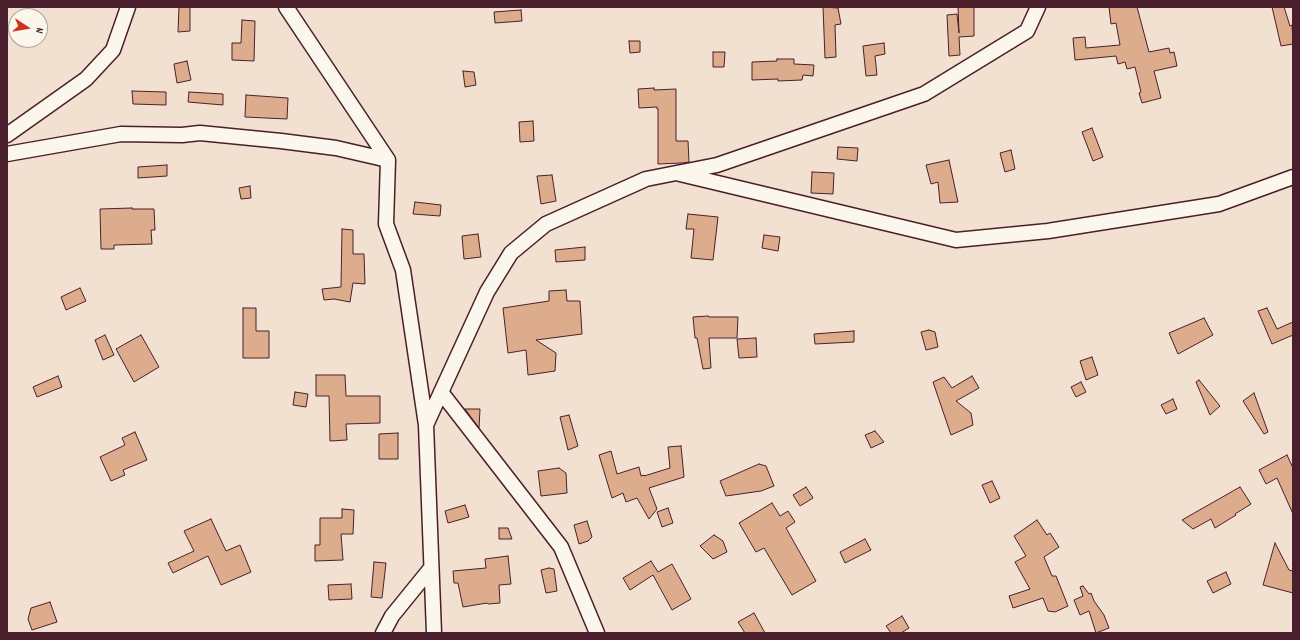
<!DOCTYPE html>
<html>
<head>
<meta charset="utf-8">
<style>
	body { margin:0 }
	#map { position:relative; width:1300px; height:640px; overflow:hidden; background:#f2e0d0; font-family:Dekko,sans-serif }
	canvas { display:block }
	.frame { position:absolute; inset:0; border:8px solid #4a1f2b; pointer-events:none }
	.north { position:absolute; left:8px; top:8px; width:40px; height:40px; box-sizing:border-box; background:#fbf7ec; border:1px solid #b4a19f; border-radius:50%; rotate:102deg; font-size:11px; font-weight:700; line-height:16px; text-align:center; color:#4a1f2b }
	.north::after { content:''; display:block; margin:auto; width:14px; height:18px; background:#c8321e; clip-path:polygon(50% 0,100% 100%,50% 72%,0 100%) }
</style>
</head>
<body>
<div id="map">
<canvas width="1300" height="640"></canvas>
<div class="frame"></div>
<div class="north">N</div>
</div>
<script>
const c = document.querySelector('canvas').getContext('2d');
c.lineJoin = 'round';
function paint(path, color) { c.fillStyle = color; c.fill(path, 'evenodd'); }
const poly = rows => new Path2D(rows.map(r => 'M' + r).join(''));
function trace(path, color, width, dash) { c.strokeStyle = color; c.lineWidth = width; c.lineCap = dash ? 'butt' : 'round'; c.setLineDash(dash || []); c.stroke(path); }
const building = poly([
	[179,7,190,7,190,31,178,32,179,7],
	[823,7,838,8,841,24,835,25,836,57,825,58,823,7],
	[958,7,974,7,974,36,959,37,960,55,949,56,947,15,957,14,959,33,958,7],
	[1109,7,1137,7,1149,52,1169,48,1170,53,1174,52,1177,66,1154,71,1161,98,1142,103,1139,93,1141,92,1135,67,1127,69,1125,62,1118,64,1116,56,1075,60,1073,38,1085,37,1086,48,1120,45,1116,23,1111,24,1109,7],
	[1272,7,1284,7,1290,26,1292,25,1293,44,1281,46,1272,7],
	[521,10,522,21,495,23,494,12,521,10],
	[242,20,255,21,254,61,232,60,232,43,241,43,242,20],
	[629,41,640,41,640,52,630,53,629,41],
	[884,43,885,54,875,56,877,75,866,76,863,46,884,43],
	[713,52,725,52,724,67,713,67,713,52],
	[777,59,794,59,794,64,814,65,813,76,803,75,802,80,778,81,778,79,752,80,752,62,777,61,777,59],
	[187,61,191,80,177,83,174,64,187,61],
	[463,71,474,72,476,85,465,87,463,71],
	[654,88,654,90,676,89,676,141,688,141,689,162,682,163,658,164,658,109,657,109,657,107,639,108,638,89,654,88],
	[132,91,166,92,166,105,133,104,132,91],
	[189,92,223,94,223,105,188,102,189,92],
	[246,95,288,98,287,119,245,117,246,95],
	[533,121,534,141,520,142,519,122,533,121],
	[1092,128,1103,157,1093,161,1082,132,1092,128],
	[838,147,858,148,857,161,837,159,838,147],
	[1011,150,1015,169,1005,172,1000,153,1011,150],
	[949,160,958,202,940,203,938,182,931,184,926,165,949,160],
	[167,165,167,176,138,178,138,167,167,165],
	[812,172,834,173,833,194,811,193,812,172],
	[552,175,556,201,541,204,537,176,552,175],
	[250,186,251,198,241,199,239,188,250,186],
	[415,202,441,205,440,216,413,214,415,202],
	[132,208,132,209,154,209,155,230,151,230,152,244,114,245,114,249,101,249,100,209,132,208],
	[688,214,718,217,713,260,691,258,694,229,686,229,688,214],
	[342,229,353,230,353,254,364,254,365,284,353,283,350,302,334,299,324,300,322,289,341,287,342,229],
	[478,234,481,257,464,259,462,236,478,234],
	[764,235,780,237,778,251,762,248,764,235],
	[585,247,585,260,556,262,555,250,585,247],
	[80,288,86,301,66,310,61,297,80,288],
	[566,290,567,301,580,301,582,334,536,340,556,353,555,371,528,375,526,350,508,353,503,308,549,301,549,291,566,290],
	[243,308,256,308,256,331,269,331,269,358,243,358,243,308],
	[1267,308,1277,329,1293,322,1293,335,1272,344,1258,311,1267,308],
	[708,316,709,317,738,317,737,338,709,338,711,368,703,369,697,338,695,338,693,317,708,316],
	[1204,318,1213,335,1178,354,1169,333,1204,318],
	[929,330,935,332,938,347,926,350,921,332,929,330],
	[854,331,854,342,815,344,814,334,854,331],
	[105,335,114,355,103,360,95,340,105,335],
	[141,335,159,367,134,382,116,349,141,335],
	[756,338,757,357,739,358,737,339,756,338],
	[1092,357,1098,375,1086,380,1080,361,1092,357],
	[316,375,345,375,346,396,380,396,380,423,346,424,347,440,330,441,329,396,316,396,316,375],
	[58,376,62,387,37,397,33,387,58,376],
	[972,376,979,388,956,401,971,413,973,425,951,435,933,382,944,377,952,388,972,376],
	[1199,380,1220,406,1210,415,1196,382,1199,380],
	[1081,382,1086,392,1076,397,1071,387,1081,382],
	[295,392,308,394,306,407,293,405,295,392],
	[1254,393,1268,432,1264,434,1243,401,1254,393],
	[1173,399,1177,409,1166,414,1161,405,1173,399],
	[465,409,480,409,479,428,465,409],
	[569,415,578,446,568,450,560,417,569,415],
	[875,431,884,442,871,448,865,435,875,431],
	[135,432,147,460,123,470,125,475,111,481,100,457,125,445,122,438,135,432],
	[398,433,398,459,379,459,379,434,398,433],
	[681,446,684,477,649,488,657,509,649,519,637,498,626,502,623,493,612,498,599,455,611,451,617,474,639,467,641,476,644,475,644,476,670,468,668,447,681,446],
	[1287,455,1293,468,1293,514,1277,478,1266,484,1259,470,1287,455],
	[759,464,766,466,774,486,761,491,726,496,720,481,759,464],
	[559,468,566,473,567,493,541,496,538,471,559,468],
	[992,481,1000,498,990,503,982,485,992,481],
	[806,487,813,498,800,506,793,495,806,487],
	[1240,487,1251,504,1235,514,1236,515,1215,528,1211,519,1193,529,1182,520,1240,487],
	[772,503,780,516,788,511,795,522,786,528,816,581,792,595,764,548,756,552,739,523,772,503],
	[465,505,469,517,448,523,445,511,465,505],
	[668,508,673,523,662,527,657,512,668,508],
	[342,509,354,510,353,534,341,534,343,560,315,561,315,545,320,545,320,518,342,518,342,509],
	[211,519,226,551,240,545,251,572,221,585,208,556,173,573,168,563,194,551,184,531,211,519],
	[1037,520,1047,535,1050,533,1059,547,1044,557,1052,576,1056,576,1068,606,1055,612,1048,611,1043,598,1013,608,1009,596,1030,589,1015,562,1026,556,1014,536,1037,520],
	[587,521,592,537,588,541,579,544,574,525,587,521],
	[499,528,508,528,512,539,499,539,499,528],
	[714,535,723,541,727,552,713,559,700,546,714,535],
	[865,539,871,550,845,563,840,552,865,539],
	[1275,543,1289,570,1293,571,1293,593,1263,585,1275,543],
	[508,556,511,584,499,585,500,603,488,604,487,603,463,607,458,583,454,583,453,571,486,568,485,559,508,556],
	[651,561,658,572,672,564,691,599,672,610,653,575,630,590,623,578,651,561],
	[374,562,386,563,382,598,371,597,374,562],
	[549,568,554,569,557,591,546,593,541,570,549,568],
	[1226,572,1231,584,1213,593,1207,581,1226,572],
	[351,584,352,599,329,600,328,585,351,584],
	[1083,586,1089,594,1091,593,1094,601,1104,615,1109,628,1096,633,1089,611,1080,615,1074,600,1083,596,1080,587,1083,586],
	[50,602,57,622,32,630,28,619,31,608,50,602],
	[754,613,765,633,745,633,738,622,754,613],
	[902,616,909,628,901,633,891,633,886,626,902,616]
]);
paint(building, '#dcac8d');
trace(building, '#4a1f2b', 1);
const street = poly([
	[286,7,388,160],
	[7,135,86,79,113,50,128,7],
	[7,154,121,134,182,135,200,133,281,141,336,148,388,160,386,224,403,270,426,425,434,633],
	[680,174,956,240,1048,231,1219,204,1293,177],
	[441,392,561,547,597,633],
	[426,425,487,292,511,253,546,224,646,179,717,165,924,94,1027,31,1038,7],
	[383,633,392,616,431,568]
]);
trace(street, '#4a1f2b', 17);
trace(street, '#fbf7ec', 14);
</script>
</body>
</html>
